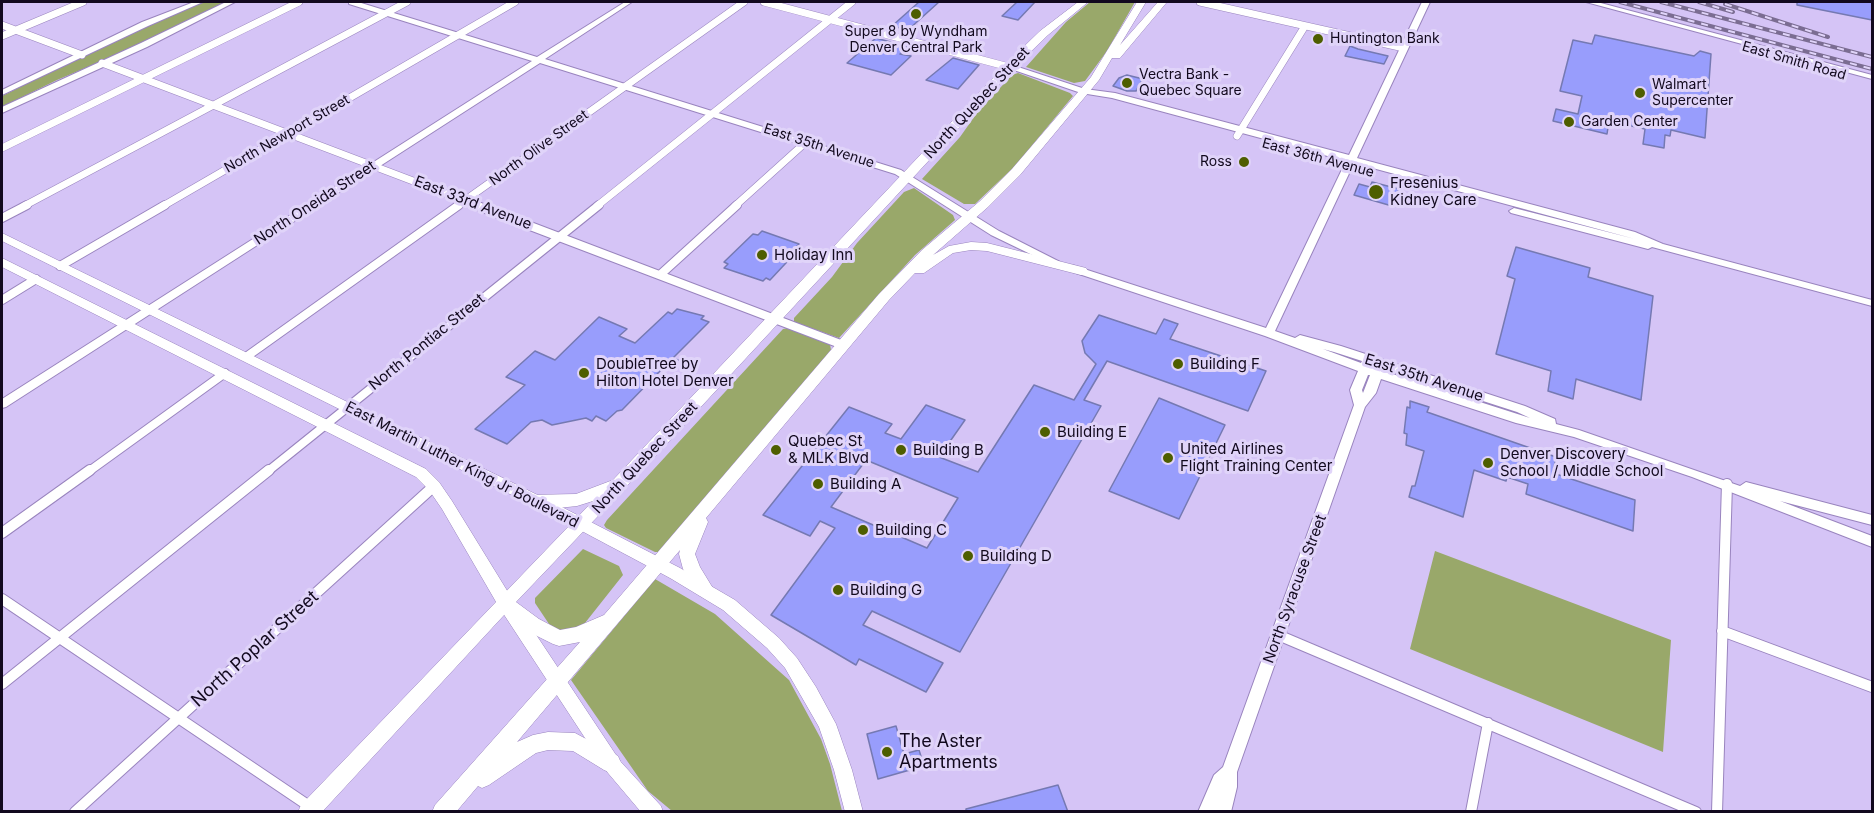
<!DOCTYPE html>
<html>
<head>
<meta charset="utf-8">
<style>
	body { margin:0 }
	#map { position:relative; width:1874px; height:813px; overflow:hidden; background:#d5c4f6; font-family:Inter,sans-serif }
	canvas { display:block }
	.frame { position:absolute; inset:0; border:3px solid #12091e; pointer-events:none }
</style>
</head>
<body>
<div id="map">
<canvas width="1874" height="813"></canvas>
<div class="frame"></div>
</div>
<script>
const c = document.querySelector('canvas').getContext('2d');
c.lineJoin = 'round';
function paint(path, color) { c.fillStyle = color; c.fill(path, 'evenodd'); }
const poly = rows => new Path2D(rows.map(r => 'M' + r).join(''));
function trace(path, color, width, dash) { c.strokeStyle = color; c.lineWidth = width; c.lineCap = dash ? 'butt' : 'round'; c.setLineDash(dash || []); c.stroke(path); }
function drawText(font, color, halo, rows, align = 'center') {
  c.font = font + ' Inter,sans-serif'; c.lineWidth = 6; c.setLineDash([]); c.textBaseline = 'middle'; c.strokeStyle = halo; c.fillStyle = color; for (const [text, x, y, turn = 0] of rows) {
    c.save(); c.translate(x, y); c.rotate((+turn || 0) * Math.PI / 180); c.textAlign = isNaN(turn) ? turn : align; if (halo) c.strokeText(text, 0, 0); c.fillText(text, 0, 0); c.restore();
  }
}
paint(poly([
	[203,2,226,2,135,47,57,80,2,107,2,96,127,34],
	[1090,2,1135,2,1107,51,1085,81,1074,83,1026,67,1066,22],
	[1018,73,1070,93,1073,96,1015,166,975,204,964,204,922,179,960,137,977,113,1012,75],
	[914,188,953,215,955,220,915,255,839,338,794,322,794,318,832,277,857,243,904,192],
	[788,328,830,344,831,350,658,552,655,552,606,528,604,525,607,520,783,329],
	[583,549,619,566,623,575,585,623,579,627,560,631,551,627,535,603,535,598],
	[1435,551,1671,640,1663,752,1410,649],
	[655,579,715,614,789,680,821,739,830,764,842,811,672,811,648,791,571,680]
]), '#99a86a');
const building = poly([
	[919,2,939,2,908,30,892,26,919,2],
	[1017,2,1035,2,1018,20,1002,16,1017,2],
	[1797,2,1872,2,1872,20,1797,5,1797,2],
	[1595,35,1694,56,1700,51,1711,54,1705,138,1671,130,1670,136,1665,135,1664,148,1643,144,1645,129,1609,121,1607,134,1553,121,1556,109,1578,114,1582,96,1560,91,1573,40,1592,44,1595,35],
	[876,38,908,47,900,54,911,56,891,75,847,63,876,38],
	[1350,46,1358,49,1388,56,1384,64,1345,56,1350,46],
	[953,58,979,65,958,89,926,80,953,58],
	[1127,75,1143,79,1136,91,1127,91,1113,86,1119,78,1127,75],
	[1372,182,1399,189,1392,206,1354,195,1359,184,1370,187,1372,182],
	[762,231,799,244,796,247,800,248,770,280,766,278,763,281,724,268,728,264,724,262,753,234,758,235,762,231],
	[1516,247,1590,268,1588,277,1653,296,1641,400,1576,379,1573,399,1548,391,1551,371,1496,354,1515,279,1507,276,1516,247],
	[677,309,704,316,701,319,709,322,673,358,678,360,667,370,663,368,622,410,617,411,606,421,596,416,592,421,586,418,552,425,542,420,531,422,507,444,475,429,525,385,506,377,535,351,555,360,599,317,627,329,619,336,635,343,668,312,672,314,677,309],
	[1099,315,1156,334,1164,319,1178,324,1170,339,1266,371,1248,411,1107,361,1084,400,1101,406,960,652,872,611,863,625,943,663,926,692,859,659,856,665,771,615,835,528,820,521,810,536,763,515,849,407,892,424,885,433,901,439,926,405,965,420,939,457,978,472,1034,385,1074,400,1096,364,1085,353,1082,341,1099,315],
	[866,460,958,498,927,548,831,507,866,460],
	[1159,398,1225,425,1179,519,1109,491,1159,398],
	[1410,401,1429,407,1427,412,1556,457,1553,473,1635,500,1633,531,1526,494,1528,484,1507,477,1506,481,1474,470,1463,517,1409,497,1412,486,1415,486,1424,451,1406,445,1407,434,1404,433,1407,407,1410,408,1410,401],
	[896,726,904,754,919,750,924,766,878,779,867,734,896,726],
	[1058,785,1068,812,966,812,966,809,1058,785]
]);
paint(building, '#989dfc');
trace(building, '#7579b2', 1.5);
const minorFar2 = poly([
	[764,2,1009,67],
	[1200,2,1404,48],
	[2,25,82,55],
	[2,36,83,2],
	[102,63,479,206],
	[1237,136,1305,26],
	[2,148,299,2],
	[24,206,407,2],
	[163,206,515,2],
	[457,206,744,2],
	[597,206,852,2],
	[735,206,806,142]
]);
const minorFar1 = poly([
	[475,205,843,345],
	[2,218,27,205],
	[60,266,165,205],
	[661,274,737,205],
	[2,300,36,279],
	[246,357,459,205],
	[88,472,225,373],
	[267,472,599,205]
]);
const minor = poly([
	[2,533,90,470],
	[2,599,312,808],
	[1722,631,1872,687],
	[1278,635,1696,812],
	[2,684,269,470],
	[75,812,434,486],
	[1471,812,1488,723],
	[1717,812,1727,484]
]);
const tertiary = poly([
	[194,2,203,2,148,26,2,95,2,90,142,22,194,2],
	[226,2,235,2,147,47,2,113,2,107,141,43,226,2],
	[349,2,358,2,537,57,625,2,632,2,545,59,901,170,999,231,1060,262,1055,265,1051,264,991,235,895,174,540,63,6,407,2,408,2,399,532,61,349,4,349,2],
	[1422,2,1430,2,1357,158,1635,232,1663,244,1872,300,1872,306,1652,247,1648,249,1511,213,1509,211,1514,208,1635,239,1354,163,1275,331,1295,338,1300,335,1341,346,1525,406,1555,419,1556,424,1579,430,1740,486,1746,482,1872,515,1872,525,1780,501,1872,536,1872,547,1692,477,1574,437,1516,423,1381,379,1376,393,1365,407,1237,772,1237,787,1231,812,1215,812,1215,810,1215,812,1198,812,1214,775,1223,767,1354,405,1350,390,1358,371,1265,336,1067,270,1066,268,1071,265,1075,266,1266,328,1346,161,1112,98,1081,93,1005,67,1012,65,1085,89,1115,93,1349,155,1422,2],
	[1323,349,1334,352,1362,361,1361,363,1323,349],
	[1384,369,1517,412,1530,418,1383,371,1384,369],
	[1368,375,1370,375,1363,393,1362,390,1368,375],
	[1586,2,1597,2,1872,75,1872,79,1586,2]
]);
const secondary = poly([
	[2,233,556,504,680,568,735,600,779,638,797,658,816,687,836,724,852,770,863,812,845,812,834,770,819,727,785,668,767,648,723,610,670,578,546,512,2,241,2,233],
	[2,258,426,469,439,482,452,501,511,597,620,761,661,806,663,812,641,812,608,773,499,607,442,509,429,490,416,477,2,267,2,258]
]);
const primary = poly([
	[1078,2,1088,2,1048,35,1019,63,661,450,516,602,539,619,560,630,576,627,604,615,879,294,922,250,980,201,1012,169,1091,77,1137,2,1146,2,1120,45,1158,2,1167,2,1120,58,1112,58,1099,80,1020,175,988,207,933,255,949,246,971,242,987,243,1086,268,1088,271,1086,274,1081,275,987,251,971,250,953,253,924,273,915,273,889,300,706,518,708,522,695,554,700,567,714,590,711,595,705,597,699,595,683,569,679,554,680,550,517,742,533,735,548,732,575,733,618,756,621,763,618,770,611,773,604,770,573,751,548,750,536,753,489,785,482,788,478,786,456,812,432,812,435,805,580,642,559,646,553,644,527,631,505,614,322,812,298,812,301,805,593,501,577,506,558,508,530,505,528,500,530,495,576,494,613,480,1011,59,1040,31,1078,2]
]);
trace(minorFar2, '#9984be', 8);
trace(minorFar1, '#9984be', 10);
trace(minor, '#9984be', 12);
trace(tertiary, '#9984be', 2);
trace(secondary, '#9984be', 1);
trace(primary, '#9984be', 1);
trace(minorFar2, '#fff', 7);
trace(minorFar1, '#fff', 8);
trace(minor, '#fff', 10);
paint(tertiary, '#fff');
paint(secondary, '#fff');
paint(primary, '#fff');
const rail = poly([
	[1620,2,1872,69],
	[1661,2,1872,57],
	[1699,2,1733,12],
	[1725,4,1828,37]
]);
trace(rail, '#7b6d92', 4);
trace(rail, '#e0d4f9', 2, [7]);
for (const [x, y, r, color] of [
	[916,14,6,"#4e5e00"],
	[1318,39,6,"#4e5e00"],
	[1127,83,6,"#4e5e00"],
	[1640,93,6,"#4e5e00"],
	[1569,122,6,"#4e5e00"],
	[1244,162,6,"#4e5e00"],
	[1376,192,8,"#4e5e00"],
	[762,255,6,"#4e5e00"],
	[1178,364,6,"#4e5e00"],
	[584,373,6,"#4e5e00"],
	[1045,432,6,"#4e5e00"],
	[776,450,6,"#4e5e00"],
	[901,450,6,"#4e5e00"],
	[1168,458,6,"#4e5e00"],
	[1488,463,6,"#4e5e00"],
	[818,484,6,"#4e5e00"],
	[863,530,6,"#4e5e00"],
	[968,556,6,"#4e5e00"],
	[838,590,6,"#4e5e00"],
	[887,752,6,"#4e5e00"]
]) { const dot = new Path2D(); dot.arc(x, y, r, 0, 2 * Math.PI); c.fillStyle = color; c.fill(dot); trace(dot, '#e0d4f9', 2); }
drawText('14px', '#12091e', '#e0d4f9', [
	["Super 8 by Wyndham",916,32,"center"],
	["Denver Central Park",916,48,"center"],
	["Huntington Bank",1330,39],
	["Vectra Bank -",1139,75],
	["Quebec Square",1139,91],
	["Walmart",1652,85],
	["Supercenter",1652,101],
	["Garden Center",1581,122],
	["Ross",1232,162,"right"]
], 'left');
drawText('14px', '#12091e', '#e0d4f9', [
	["East Smith Road",1794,61,16],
	["North Newport Street",287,134,-30],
	["East 35th Avenue",819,146,18],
	["North Olive Street",539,148,-36],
	["East 36th Avenue",1318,158,15]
]);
drawText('15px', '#12091e', '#e0d4f9', [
	["North Quebec Street",977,103,-47],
	["North Oneida Street",315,203,-33],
	["East 33rd Avenue",473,203,21],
	["North Pontiac Street",427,342,-39],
	["East 35th Avenue",1424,378,18],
	["North Quebec Street",645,458,-47],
	["East Martin Luther King Jr Boulevard",462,465,27],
	["North Syracuse Street",1295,589,-70]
]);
drawText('15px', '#12091e', '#e0d4f9', [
	["Fresenius",1390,183],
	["Kidney Care",1390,200],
	["Holiday Inn",774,255],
	["DoubleTree by",596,364],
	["Hilton Hotel Denver",596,381],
	["Building F",1190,364],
	["Building E",1057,432],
	["Quebec St",788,441],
	["& MLK Blvd",788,458],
	["United Airlines",1180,449],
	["Flight Training Center",1180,466],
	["Building B",913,450],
	["Denver Discovery",1500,454],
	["School / Middle School",1500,471],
	["Building A",830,484],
	["Building C",875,530],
	["Building D",980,556],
	["Building G",850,590]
], 'left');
drawText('18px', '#12091e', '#e0d4f9', [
	["North Poplar Street",255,649,-42]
]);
drawText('18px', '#12091e', '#e0d4f9', [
	["The Aster",899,742],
	["Apartments",899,763]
], 'left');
</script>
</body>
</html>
